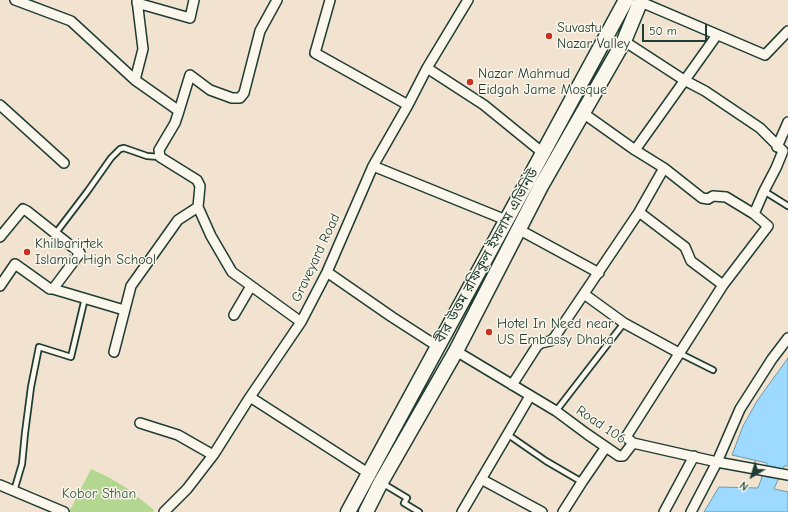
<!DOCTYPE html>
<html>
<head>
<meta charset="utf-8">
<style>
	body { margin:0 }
	#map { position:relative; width:788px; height:512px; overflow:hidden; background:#f1e3cf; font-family:"Comic Neue",sans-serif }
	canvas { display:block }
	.north { position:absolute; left:732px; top:456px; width:40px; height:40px; -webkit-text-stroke:3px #fbf7ec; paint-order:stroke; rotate:218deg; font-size:11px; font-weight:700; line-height:16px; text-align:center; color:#1f3d34 }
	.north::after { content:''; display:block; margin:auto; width:14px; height:18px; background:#1f3d34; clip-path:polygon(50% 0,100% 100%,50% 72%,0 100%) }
	.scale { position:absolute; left:642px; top:24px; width:65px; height:18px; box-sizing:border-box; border:2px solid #1f3d34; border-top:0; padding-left:5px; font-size:12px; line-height:14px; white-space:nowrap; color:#1f3d34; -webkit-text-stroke:3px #fbf7ec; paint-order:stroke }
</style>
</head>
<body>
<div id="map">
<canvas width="788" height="512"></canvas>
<div class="north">N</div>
<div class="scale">50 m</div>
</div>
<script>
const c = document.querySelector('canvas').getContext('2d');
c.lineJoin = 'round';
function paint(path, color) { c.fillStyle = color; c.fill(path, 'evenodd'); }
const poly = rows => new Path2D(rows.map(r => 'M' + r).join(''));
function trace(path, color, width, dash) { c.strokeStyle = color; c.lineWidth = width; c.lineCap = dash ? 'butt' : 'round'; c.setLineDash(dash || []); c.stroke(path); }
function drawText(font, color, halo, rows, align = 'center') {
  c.font = font + ' "Comic Neue","Noto Sans Bengali",sans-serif'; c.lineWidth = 3; c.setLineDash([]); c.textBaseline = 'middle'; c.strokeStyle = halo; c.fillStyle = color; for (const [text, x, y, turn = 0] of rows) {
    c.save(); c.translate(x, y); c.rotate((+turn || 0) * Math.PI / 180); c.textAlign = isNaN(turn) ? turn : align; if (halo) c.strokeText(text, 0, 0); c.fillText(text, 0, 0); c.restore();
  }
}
paint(poly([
	[91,469,110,478,128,489,154,510,153,512,69,512]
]), '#b3d691');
const water = poly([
	[788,358,788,466,784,466,774,489,788,492,788,512,704,512,719,487,758,488,767,463,732,455,743,426,757,401,788,358]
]);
paint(water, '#9ed9ff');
trace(water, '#6b9bae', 1);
const lane = poly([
	[764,191,788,206],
	[55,234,87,192,111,158,120,149,124,148,147,156,160,157],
	[679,353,713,370],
	[556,411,624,323],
	[507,434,546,461,582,482],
	[382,483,407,498,404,503,419,512],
	[14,491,22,464,25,433,31,387,39,347,71,357,85,298]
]);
const street = poly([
	[15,0,71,21,135,80,179,111,175,123,159,150,160,157,197,180,200,186,198,207,211,236,232,272,301,322],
	[330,0,315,53,408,105],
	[641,2,765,55,788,31],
	[137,3,190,18,194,0],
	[624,41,684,80,705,91,760,128,783,151,776,168,764,191,754,214],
	[427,68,484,105,543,153],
	[135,80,143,49,137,0],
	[0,105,64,163],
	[179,111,190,75,210,90,232,98,240,98,244,93,260,31,277,0],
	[777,147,788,122],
	[635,150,717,35],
	[373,166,506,220],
	[664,168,702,198,708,199,713,196,726,197,754,214,768,226,723,285,626,437,633,443,717,462,788,475],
	[639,212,685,247,691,261,723,285],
	[518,229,599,273],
	[0,237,23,209,27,211,80,253,53,289,124,310],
	[327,272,392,317,437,346],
	[0,286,15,264,50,289,53,289],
	[584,294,624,323,679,353],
	[234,315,251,286],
	[456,351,556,411,587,434,619,456,623,456,633,443],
	[114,352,131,286,178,220,198,207],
	[512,385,537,346,541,343,550,341,554,338,639,212,664,168,635,150,583,113],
	[250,397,368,473],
	[140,423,178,435,213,455],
	[481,479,542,512],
	[0,485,64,512],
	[164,512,187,489,214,454,250,397,301,322,327,272,373,166,408,105,427,68,468,0],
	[462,512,530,396],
	[563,512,582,482,606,447],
	[664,512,694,456],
	[691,512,717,462,740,409,772,359,788,338]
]);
const primary = poly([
	[348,512,626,0],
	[366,512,381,482,456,351,541,186,624,41,641,0]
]);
trace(lane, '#1f3d34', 8);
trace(street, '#1f3d34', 12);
trace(primary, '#1f3d34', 17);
trace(lane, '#fbf7ec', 4.5);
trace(street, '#fbf7ec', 9);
trace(primary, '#fbf7ec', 14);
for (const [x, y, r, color] of [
	[549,36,4,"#c8321e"],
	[470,82,4,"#c8321e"],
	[27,252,4,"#c8321e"],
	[489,332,4,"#c8321e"]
]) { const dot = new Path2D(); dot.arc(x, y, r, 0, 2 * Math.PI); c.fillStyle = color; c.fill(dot); trace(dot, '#fbf7ec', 1.5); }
drawText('14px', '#1f3d34', '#fbf7ec', [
	["Suvastu",557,28],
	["Nazar Valley",557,44],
	["Nazar Mahmud",478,74],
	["Eidgah Jame Mosque",478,90],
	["Khilbarirtek",35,244],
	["Islamia High School",35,260],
	["Hotel In Need near",497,324],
	["US Embassy Dhaka",497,340]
], 'left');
drawText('14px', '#1f3d34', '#fbf7ec', [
	["বীর উত্তম রফিকুল ইসলাম এভিনিউ",487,256,-61],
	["Graveyard Road",316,258,-65],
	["Road 106",601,425,34]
]);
drawText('14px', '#3d5c47', '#fbf7ec', [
	["Kobor Sthan",99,494]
]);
</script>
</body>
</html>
